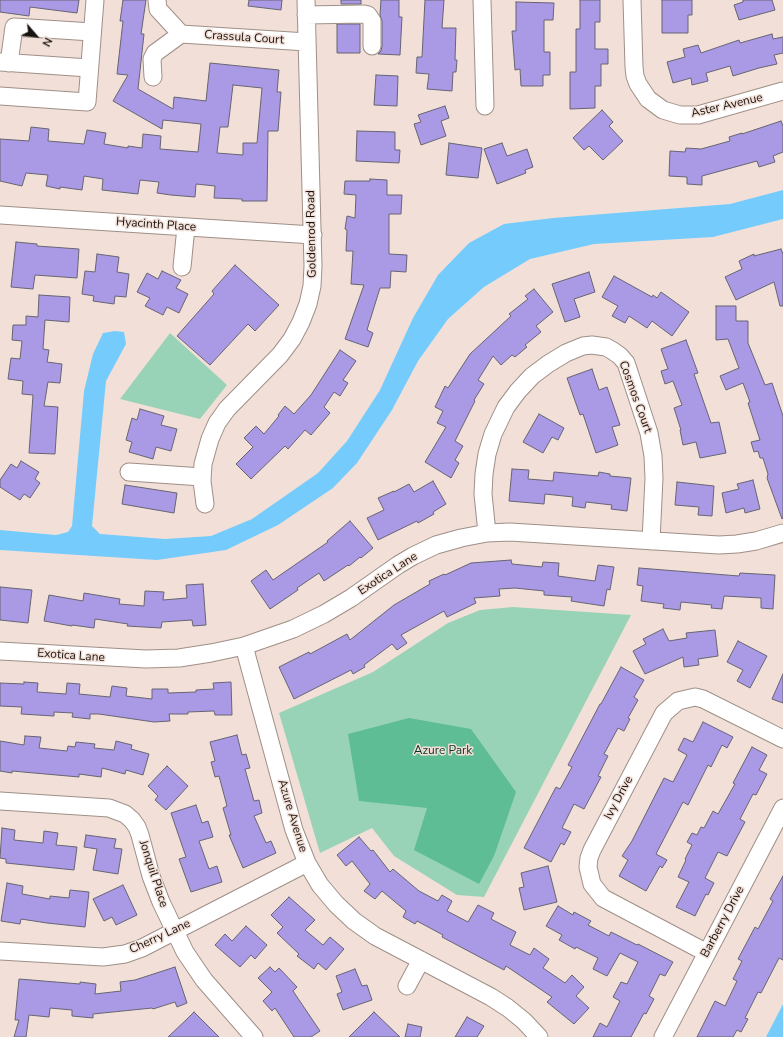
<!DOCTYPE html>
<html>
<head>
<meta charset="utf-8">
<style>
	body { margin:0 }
	#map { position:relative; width:783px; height:1037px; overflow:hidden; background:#f2e0d8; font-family:"Nunito Sans",sans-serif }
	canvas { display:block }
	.north { position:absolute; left:16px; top:16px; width:40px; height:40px; -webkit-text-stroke:3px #f2e0d8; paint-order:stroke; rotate:118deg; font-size:11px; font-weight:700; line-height:16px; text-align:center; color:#191310 }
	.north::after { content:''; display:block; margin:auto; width:14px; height:18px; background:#191310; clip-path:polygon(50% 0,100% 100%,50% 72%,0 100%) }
</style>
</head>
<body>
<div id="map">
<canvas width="783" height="1037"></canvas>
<div class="north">N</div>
</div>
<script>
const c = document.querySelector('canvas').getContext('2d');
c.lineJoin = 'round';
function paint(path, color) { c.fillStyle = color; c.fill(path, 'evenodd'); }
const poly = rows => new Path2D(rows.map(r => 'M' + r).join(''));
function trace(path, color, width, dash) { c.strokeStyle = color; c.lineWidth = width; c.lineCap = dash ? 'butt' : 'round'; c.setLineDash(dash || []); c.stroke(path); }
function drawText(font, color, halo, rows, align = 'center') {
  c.font = font + ' "Nunito Sans",sans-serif'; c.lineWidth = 3; c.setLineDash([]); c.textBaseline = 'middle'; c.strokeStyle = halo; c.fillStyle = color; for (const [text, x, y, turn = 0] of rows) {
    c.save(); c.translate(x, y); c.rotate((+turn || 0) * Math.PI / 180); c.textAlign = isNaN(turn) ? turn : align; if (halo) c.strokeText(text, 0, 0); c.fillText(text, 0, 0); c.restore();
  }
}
paint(poly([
	[170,333,227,385,200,419,120,399],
	[513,607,631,615,484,897,457,895,394,856,372,828,320,853,279,713,373,672,448,623,480,610]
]), '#99d3b7');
paint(poly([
	[409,718,471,729,516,792,494,856,479,884,414,850,427,808,359,801,348,734]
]), '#5ebd94');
paint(poly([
	[783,190,783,219,713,237,594,244,530,259,484,287,448,319,418,361,392,410,357,463,333,488,278,525,226,550,157,560,0,550,0,530,56,535,68,532,72,526,84,391,93,354,103,333,115,331,124,332,126,344,106,381,92,526,100,534,165,539,211,536,252,519,318,473,347,441,380,390,413,318,438,275,469,243,504,224,553,218,730,204],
	[783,1004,783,1037,766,1037]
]), '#75ccfc');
const building = poly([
	[0,0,79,0,77,13,30,7,29,16,0,12,0,0],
	[123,0,146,0,141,34,144,34,138,89,173,109,174,97,206,101,210,63,279,70,277,92,281,92,278,131,268,131,267,201,242,201,242,199,214,198,215,186,196,184,195,197,171,195,157,193,159,182,140,180,138,194,102,190,103,179,84,176,82,190,60,187,60,189,46,186,48,175,26,173,22,186,0,181,0,139,29,141,31,127,49,129,48,141,84,144,87,130,106,133,104,144,128,148,128,146,142,148,143,134,161,136,160,149,198,152,201,124,163,120,162,129,113,101,128,75,117,74,123,21,120,21,123,0],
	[233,85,262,88,257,143,243,143,243,155,217,153,220,127,228,127,233,85],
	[249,0,282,0,281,10,248,6,249,0],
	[341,0,361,0,361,4,341,4,341,0],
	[381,0,399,0,399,17,402,17,400,55,378,54,381,51,382,46,382,21,380,15,381,0],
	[425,0,444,0,442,28,456,28,455,60,457,60,456,72,453,72,452,91,427,89,429,74,416,73,417,57,422,57,425,0],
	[580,0,600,0,600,22,595,22,595,49,608,49,608,64,601,64,601,86,595,86,595,108,570,109,570,72,576,72,576,29,580,29,580,0],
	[662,0,692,0,692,15,688,15,688,33,662,33,662,0],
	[743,0,772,0,775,10,739,20,734,5,743,2,743,0],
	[516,2,554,3,553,20,544,20,544,52,550,52,550,75,543,75,543,86,521,86,520,69,515,70,512,31,516,31,516,2],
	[337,24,360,24,360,53,337,53,337,24],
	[772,34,773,39,783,37,783,53,774,55,777,64,759,68,733,76,730,66,706,73,708,81,692,85,691,78,673,83,667,62,685,57,683,49,698,45,701,53,739,40,740,43,772,34],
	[376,75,398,76,397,106,374,105,376,75],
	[445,106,449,118,441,121,446,136,421,145,414,124,421,122,418,115,445,106],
	[602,110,613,122,609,126,623,141,603,160,589,146,584,150,573,138,602,110],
	[781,121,783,126,783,152,773,156,775,162,759,167,757,161,702,176,702,185,687,184,687,177,669,176,670,151,685,152,686,148,701,149,730,141,729,137,742,133,742,134,781,121],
	[357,131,395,132,395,150,400,150,399,163,356,161,357,131],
	[449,143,482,148,478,178,446,175,449,143],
	[502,143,507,156,527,149,533,167,525,170,526,173,497,184,484,149,502,143],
	[370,179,387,180,387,195,402,195,401,214,389,214,389,254,407,255,406,272,391,271,390,288,380,288,367,330,373,333,368,347,345,339,364,285,351,284,353,251,346,251,347,230,345,229,347,216,355,218,356,195,344,194,345,181,370,181,370,179],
	[16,242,37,244,37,246,79,249,77,278,35,275,33,289,11,287,16,242],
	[781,249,783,254,783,306,780,306,774,282,736,300,725,277,742,269,739,261,754,254,754,256,781,249],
	[97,254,119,257,117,272,129,274,126,297,115,296,114,304,93,301,94,296,82,294,85,271,95,272,97,254],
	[235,265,279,305,255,331,248,324,210,365,177,336,214,294,212,291,235,265],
	[162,271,181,280,176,288,188,294,179,313,167,307,163,315,145,306,150,298,137,292,147,273,158,279,162,271],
	[589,272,595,292,574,299,580,317,565,322,552,284,589,272],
	[614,276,652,297,653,295,657,298,661,292,689,312,672,336,652,321,647,328,629,316,625,323,612,316,618,306,602,297,614,276],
	[534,289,553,312,536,326,541,332,525,345,527,347,515,357,512,355,501,365,493,356,478,380,484,384,474,400,475,401,455,441,463,446,455,460,459,463,451,478,425,462,446,427,437,423,443,411,435,407,445,386,448,388,470,354,511,316,509,314,528,299,525,296,534,289],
	[39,295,70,297,69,322,45,320,43,349,49,350,47,362,62,364,60,383,48,382,44,406,58,407,55,454,29,453,33,395,22,394,23,381,8,379,11,358,20,359,22,341,12,340,13,325,26,325,26,316,38,317,39,295],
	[716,306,736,306,736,321,748,321,748,343,765,385,772,383,783,416,783,518,782,519,767,478,768,474,763,458,760,458,758,451,754,452,751,442,760,440,748,403,750,402,743,383,726,390,720,376,739,368,728,339,716,340,716,306],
	[686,340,698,373,694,374,711,423,719,422,726,453,700,458,696,442,683,445,680,430,681,430,674,408,682,405,673,381,665,384,661,371,668,369,661,349,686,340],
	[340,350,356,361,343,380,348,383,340,396,334,392,324,407,330,413,311,435,305,430,288,449,285,446,251,479,236,464,253,447,244,438,256,426,264,434,279,416,278,415,285,406,294,414,311,395,340,350],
	[592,369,599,390,607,387,620,425,612,427,618,445,596,453,583,414,580,415,567,378,592,369],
	[140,409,164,416,161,425,177,429,171,451,156,447,153,459,129,452,132,442,126,440,132,418,137,420,140,409],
	[539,414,564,428,558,440,552,437,543,453,523,442,539,414],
	[21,461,39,472,35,479,40,483,30,498,24,494,20,500,0,487,0,480,11,464,17,468,21,461],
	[512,469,529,470,528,479,553,481,554,472,598,476,599,472,610,474,610,476,631,478,627,511,611,509,612,505,586,502,585,508,572,506,573,497,545,494,544,504,509,501,512,469],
	[753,480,760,509,745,513,744,508,726,513,722,493,739,489,737,484,753,480],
	[433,481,446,504,433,512,434,514,418,523,417,521,378,540,367,518,384,510,378,498,394,491,394,492,409,484,414,492,433,481],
	[677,482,714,486,712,516,698,515,699,507,675,505,677,482],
	[125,485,177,493,174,513,122,504,125,485],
	[350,521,373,548,361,558,360,557,349,566,348,565,324,581,319,573,297,588,298,590,270,609,251,581,266,570,273,580,328,542,327,541,350,521],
	[511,560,512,564,542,567,543,562,559,563,558,576,595,581,598,565,614,567,610,590,607,589,604,606,571,601,572,597,544,595,544,591,515,588,499,589,500,596,474,598,476,603,447,617,444,611,401,635,407,643,397,650,392,644,364,665,365,667,353,674,351,670,294,699,279,667,309,652,310,654,347,634,350,640,394,605,430,584,429,581,444,574,445,575,471,563,511,560],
	[639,568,739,576,740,573,775,575,773,609,761,608,761,598,724,596,722,609,711,608,712,605,681,602,680,610,663,608,664,604,641,601,643,586,637,585,639,568],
	[203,584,206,625,193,626,192,620,162,622,161,628,127,626,128,624,95,619,94,628,72,625,72,626,44,621,49,595,83,601,84,593,120,599,119,604,144,606,145,591,164,592,163,600,187,598,186,585,203,584],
	[0,587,32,590,28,623,0,620,0,587],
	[663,629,669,641,687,638,686,633,715,630,718,656,698,659,699,665,684,667,683,657,645,674,633,651,646,644,643,639,663,629],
	[738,641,767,656,750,688,737,681,743,670,727,662,738,641],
	[621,667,644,680,634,697,638,700,628,718,630,719,624,731,618,728,604,754,608,756,598,776,601,777,584,809,574,804,562,828,571,832,564,845,561,843,551,862,524,848,556,787,560,789,572,767,568,765,600,704,601,704,621,667],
	[783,674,783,703,772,699,783,674],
	[24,682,38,683,37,692,66,694,67,683,80,684,79,694,110,697,112,686,127,688,126,696,152,699,152,689,168,689,168,693,196,692,196,690,214,689,213,683,231,682,232,715,215,715,214,711,188,712,188,714,169,714,170,721,154,722,99,714,90,714,90,719,72,717,73,713,54,712,54,716,21,714,22,707,0,706,0,683,24,684,24,682],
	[703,722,733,737,727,748,722,745,711,767,708,765,688,805,683,802,656,854,667,860,662,868,660,866,646,891,619,876,628,860,622,856,632,841,664,778,673,782,687,755,678,750,684,738,693,742,703,722],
	[237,735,242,755,246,754,250,768,245,769,254,801,259,800,262,813,254,816,266,843,271,841,276,853,243,868,229,835,231,835,223,808,227,806,219,776,215,777,211,762,215,761,210,742,237,735],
	[25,736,41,737,39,748,67,751,68,746,75,747,76,742,95,744,94,748,114,750,116,741,132,745,131,749,149,754,143,775,126,770,125,774,102,768,101,777,79,774,79,777,12,771,12,773,0,771,0,741,24,745,25,736],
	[752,747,767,755,759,770,767,774,756,795,753,794,740,819,745,822,727,856,718,852,705,878,714,883,708,895,706,894,695,916,676,907,689,882,678,877,686,860,685,859,692,845,687,842,692,833,697,835,701,827,704,828,713,811,718,814,735,784,733,783,752,747],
	[167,766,188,786,166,810,155,800,158,796,148,786,167,766],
	[196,805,202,823,208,821,213,837,199,841,209,869,217,866,222,882,191,892,179,859,186,857,171,813,196,805],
	[2,828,15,830,14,840,43,843,44,831,58,833,56,845,77,847,74,870,6,863,6,859,0,858,2,828],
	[86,835,116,839,114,848,122,849,118,874,93,870,97,849,84,847,86,835],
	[359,837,371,851,373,850,390,872,393,869,419,891,438,901,442,895,452,901,447,911,468,922,478,905,494,913,491,919,516,932,510,945,530,955,534,948,549,959,543,968,565,983,572,975,584,987,576,996,589,1008,574,1024,547,1002,552,997,506,966,504,970,442,937,443,935,417,921,415,924,403,917,406,911,382,891,375,899,364,891,370,884,352,861,346,866,337,855,359,837],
	[548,866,557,902,524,910,519,888,524,887,521,873,548,866],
	[783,876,783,960,779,958,761,993,758,992,745,1018,748,1019,741,1032,737,1030,733,1037,697,1037,715,1001,725,1006,737,981,733,979,742,961,738,959,755,927,758,929,773,901,770,899,783,876],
	[7,883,23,886,22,894,50,899,50,896,69,898,70,890,89,892,85,927,47,923,21,919,20,924,1,921,7,883],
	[123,885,137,915,116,925,112,917,104,921,93,899,123,885],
	[289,897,315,920,305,930,323,945,330,937,344,949,326,970,318,963,314,969,297,956,299,954,277,933,283,927,271,915,289,897],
	[558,906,573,915,574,912,591,921,588,925,609,936,611,932,637,945,638,944,673,962,665,976,660,974,649,996,654,999,646,1014,644,1013,631,1037,593,1037,600,1023,607,1027,620,1001,613,997,621,982,627,984,638,962,620,953,607,976,593,969,598,958,576,947,575,949,559,940,562,935,546,926,558,906],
	[246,926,267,945,255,959,251,955,240,967,215,945,225,934,232,941,246,926],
	[175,967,187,1003,177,1007,175,1002,153,1009,152,1008,93,1014,93,1018,72,1016,72,1010,50,1008,49,1017,29,1015,26,1037,14,1037,19,1020,15,1020,19,979,80,984,80,982,96,984,95,994,121,991,120,982,135,980,175,967],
	[270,967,275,972,279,968,297,987,293,991,320,1031,311,1037,294,1037,275,1008,272,1011,263,1001,272,992,258,978,270,967],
	[355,969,362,986,367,985,372,1000,343,1010,337,994,342,992,336,976,355,969],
	[194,1012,219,1037,168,1037,186,1020,194,1012],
	[374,1012,400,1037,349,1037,374,1012],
	[467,1017,484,1026,477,1037,455,1037,467,1017],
	[408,1024,422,1027,420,1037,405,1037,408,1024]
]);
paint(building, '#aa99e5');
trace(building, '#666472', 1);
const minor = poly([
	[157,0,158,9,181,34],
	[482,0,485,106],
	[632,0,634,67,635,76,638,84,648,99,663,110,680,115,698,115,783,91],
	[306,15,364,14,368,15,372,21,372,46],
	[181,34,307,42],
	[0,62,89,68],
	[9,63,14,27,92,32],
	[153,77,152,59,155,53,181,34],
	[0,96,87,102,95,0],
	[0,215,313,235],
	[182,267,186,227],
	[129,472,202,477],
	[205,504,202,481,203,464,210,439,217,423,227,409,280,355,292,339,301,322,308,304,312,286,313,266,306,0],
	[487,533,483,494,484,474,487,454,493,434,506,407,518,391,532,376,548,364,566,353,583,346,592,345,606,347,613,351,620,356,626,363,649,433,653,456,654,478,651,541],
	[244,646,294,830,307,863,320,885,336,904,354,921,375,936,491,997,508,1008,524,1021,539,1037],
	[0,651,146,659,179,658,211,653,244,646,293,629,324,614,351,598,398,565,413,556,436,545,461,538,487,533,510,532,719,545,737,544,756,541,783,533],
	[0,801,109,808,125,814,132,820,137,827,140,835,151,876,161,902,185,952,204,980,254,1037],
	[0,951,103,957,125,954,142,948,307,863],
	[707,953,603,898,592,884,588,867,589,858,592,850,664,713,678,701,695,697,703,699,783,739],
	[407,986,421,960],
	[663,1037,783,808]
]);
trace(minor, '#9f8f87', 19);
trace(minor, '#fff', 17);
drawText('12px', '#191310', '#f2e0d8', [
	["Crassula Court",244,38,4],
	["Aster Avenue",727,106,-13],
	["Hyacinth Place",156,225,4],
	["Goldenrod Road",312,234,-91],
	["Cosmos Court",635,397,70],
	["Exotica Lane",388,574,-33],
	["Exotica Lane",71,656,4],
	["Ivy Drive",619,798,-62],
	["Azure Avenue",292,816,73],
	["Jonquil Place",153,874,72],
	["Barberry Drive",723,922,-62],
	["Cherry Lane",160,937,-25]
]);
drawText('12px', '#093424', '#f2e0d8', [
	["Azure Park",443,751]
]);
</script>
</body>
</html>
